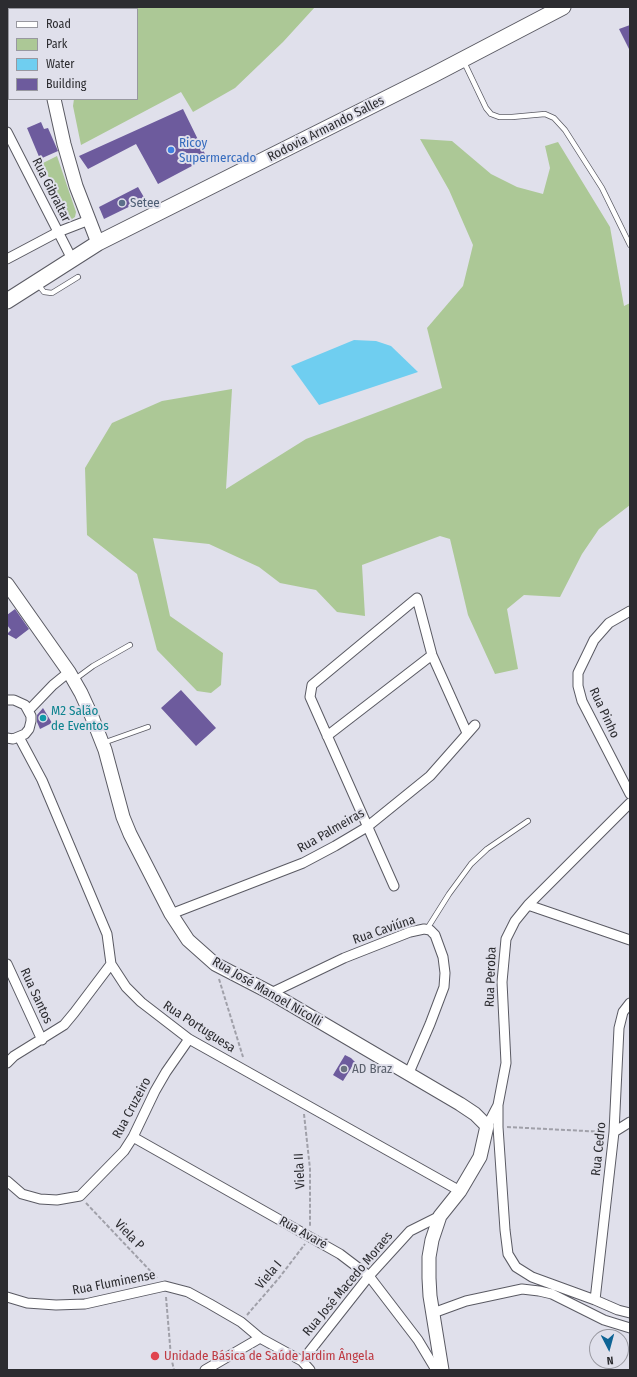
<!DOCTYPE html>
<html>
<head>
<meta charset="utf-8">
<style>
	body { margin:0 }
	#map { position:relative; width:637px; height:1377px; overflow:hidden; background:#e0e0eb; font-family:"Fira Sans Condensed",sans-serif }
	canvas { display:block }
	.frame { position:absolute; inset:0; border:8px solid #2c2c30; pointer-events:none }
	.legend { position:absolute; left:8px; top:8px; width:130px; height:92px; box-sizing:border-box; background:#e0e0eb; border:1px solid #9898a0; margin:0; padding:5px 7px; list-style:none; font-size:12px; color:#2c2c30 }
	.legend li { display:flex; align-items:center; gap:8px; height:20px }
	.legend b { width:20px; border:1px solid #9898a0 }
	.north { position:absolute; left:589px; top:1329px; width:40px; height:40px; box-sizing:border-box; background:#e0e0eb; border:1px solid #9898a0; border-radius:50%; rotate:174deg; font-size:11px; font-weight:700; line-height:16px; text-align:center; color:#2c2c30 }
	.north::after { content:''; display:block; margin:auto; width:14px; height:18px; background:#0e6495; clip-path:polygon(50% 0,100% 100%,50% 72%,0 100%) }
</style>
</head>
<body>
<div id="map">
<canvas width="637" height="1377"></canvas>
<div class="frame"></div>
<ul class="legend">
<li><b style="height:5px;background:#fff"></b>Road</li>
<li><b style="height:11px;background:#acc896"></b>Park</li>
<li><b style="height:11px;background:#6fcef0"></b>Water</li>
<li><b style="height:11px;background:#6d5b9d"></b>Building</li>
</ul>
<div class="north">N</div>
</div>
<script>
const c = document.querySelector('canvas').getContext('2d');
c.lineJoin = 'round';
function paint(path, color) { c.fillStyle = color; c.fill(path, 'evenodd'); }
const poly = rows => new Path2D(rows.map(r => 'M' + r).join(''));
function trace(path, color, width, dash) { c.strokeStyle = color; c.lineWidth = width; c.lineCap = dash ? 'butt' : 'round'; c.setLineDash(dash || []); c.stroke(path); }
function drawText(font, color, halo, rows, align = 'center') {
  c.font = font + ' "Fira Sans Condensed",sans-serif'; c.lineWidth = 4; c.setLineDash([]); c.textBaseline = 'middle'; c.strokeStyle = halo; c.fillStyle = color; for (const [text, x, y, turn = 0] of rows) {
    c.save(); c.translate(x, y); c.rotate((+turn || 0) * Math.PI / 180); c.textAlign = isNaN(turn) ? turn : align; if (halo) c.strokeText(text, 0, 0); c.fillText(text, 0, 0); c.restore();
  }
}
paint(poly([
	[116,7,315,7,283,42,235,88,193,112,181,92,81,145,73,106,74,99,137,99,137,9,115,9],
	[420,139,452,141,491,174,517,187,543,194,550,168,545,146,558,142,610,227,624,306,630,303,630,505,599,529,582,554,560,597,524,595,507,609,518,669,495,674,468,615,450,539,440,536,362,565,365,616,337,612,316,590,280,583,259,567,209,544,153,538,170,616,223,653,221,685,211,693,197,691,157,650,137,574,87,535,85,468,112,423,162,401,232,389,226,489,306,439,442,388,427,328,463,286,473,245,449,190],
	[57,156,76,212,75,217,69,221,63,213,43,163]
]), '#acc896');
paint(poly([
	[354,340,376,341,391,346,418,372,319,405,291,366]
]), '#6fcef0');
paint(poly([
	[630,25,630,51,619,29],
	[183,109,207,158,158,184,136,144,88,169,79,156],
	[41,122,44,129,48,128,58,151,40,159,27,128],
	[138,187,145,199,104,219,99,207],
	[15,609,29,629,16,639,7,634,11,630,7,625,7,615],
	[181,690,216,728,196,746,161,708],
	[43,708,52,723,40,729,37,722,37,715],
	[345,1055,351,1058,355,1062,343,1081,333,1075]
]), '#6d5b9d');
const lane = poly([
	[464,62,486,108,491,114,499,117,512,117,545,114,554,118,565,130,602,188,630,245],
	[37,283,44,292,52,293,78,277],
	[74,680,93,666,130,645],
	[103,743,148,727],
	[427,929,449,894,471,864,487,849,528,821]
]);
const street = poly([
	[97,9,97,7],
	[7,132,72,259],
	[7,259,58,232,89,220],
	[630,611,609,623,594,640,578,673,578,686,582,701,630,794],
	[7,700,14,700,25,705,31,716,31,721,29,729,25,734,13,739,7,738],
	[29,710,53,685,69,672],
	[327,736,432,655],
	[19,737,42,780,107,934,111,964,126,987,141,1002,189,1039,460,1191],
	[394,886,310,697,312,685,417,598,432,655,467,733],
	[528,905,630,940],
	[171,914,303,863,335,846,367,827,430,776,475,725],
	[7,964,42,1040],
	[271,993,344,958,410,932,424,929,430,930,435,935,443,957,445,973,444,987,430,1024,408,1075],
	[7,1063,14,1056,64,1025,74,1013,111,964],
	[498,1106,498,1127,505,1230,508,1254,516,1267,532,1277,595,1300,618,1310,630,1313],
	[487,1126,498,1105,506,1063,502,982,506,939,515,921,528,905,630,803],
	[614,1132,630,1122],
	[133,1137,340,1254,369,1276,418,1340,436,1370],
	[7,1181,22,1194,40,1199,57,1200,80,1196,124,1151,133,1137,155,1091,166,1072,189,1039],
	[7,1297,27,1303,56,1305,85,1304,165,1286,188,1292,210,1304,241,1322,260,1338,302,1361,310,1370],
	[595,1300,614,1132,619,1028,623,1012,630,1003],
	[433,1313,466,1301,522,1289,539,1291,552,1294,604,1320,630,1328],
	[302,1361,369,1276,410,1231,440,1216],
	[205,1370,260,1338]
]);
const secondary = poly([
	[39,7,40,9],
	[54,99,64,144,76,186,98,243],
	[7,584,69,672,81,693,92,717,105,750,123,817,130,834,171,914,188,940,215,964,271,993,460,1104,475,1114,487,1126,480,1157,460,1191,440,1216,432,1240,429,1257,429,1278,430,1296,442,1370]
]);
const primary = poly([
	[7,301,98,243,433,75,563,7]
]);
trace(lane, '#5a5a63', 6);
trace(street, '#5a5a63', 11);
trace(secondary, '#5a5a63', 15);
trace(primary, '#5a5a63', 17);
trace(poly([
	[219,979,243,1057],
	[304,1114,310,1169,310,1226],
	[507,1127,605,1132],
	[86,1203,157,1278],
	[166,1297,171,1357,174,1370],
	[247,1315,279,1278,305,1244]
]), '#a0a0a9', 2, [4, 2]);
trace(lane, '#fff', 4.5);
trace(street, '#fff', 9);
trace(secondary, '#fff', 13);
trace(primary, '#fff', 15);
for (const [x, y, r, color] of [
	[171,150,4,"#3f7fe0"],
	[122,203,4,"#5c6f8a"],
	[43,718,4,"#0f9aa8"],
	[344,1069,4,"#6b7280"],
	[155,1356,5,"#e0444e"]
]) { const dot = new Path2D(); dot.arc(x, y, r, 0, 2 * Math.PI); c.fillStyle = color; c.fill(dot); trace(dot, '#e0e0eb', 1.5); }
drawText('13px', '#2c2c30', '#e0e0eb', [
	["Rodovia Armando Salles",326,129,-27],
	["Rua Gibraltar",51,190,63],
	["Rua Pinho",604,713,65],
	["Rua Palmeiras",331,831,-30],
	["Rua Caviúna",384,930,-19],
	["Rua Peroba",491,977,-88],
	["Rua José Manoel Nicolli",267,992,30],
	["Rua Santos",36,996,65],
	["Rua Portuguesa",199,1027,33],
	["Rua Cruzeiro",132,1108,-62],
	["Rua Cedro",599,1149,-84],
	["Viela II",300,1171,-93],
	["Rua Avaré",303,1233,29],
	["Viela P",129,1235,46],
	["Viela I",269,1275,-50],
	["Rua Fluminense",114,1283,-11],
	["Rua José Macedo Moraes",348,1284,-50]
]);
drawText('13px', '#366cbe', '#e0e0eb', [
	["Ricoy",179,143],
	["Supermercado",179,158]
], 'left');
drawText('13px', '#4e5e75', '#e0e0eb', [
	["Setee",130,203]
], 'left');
drawText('13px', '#0d838f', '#e0e0eb', [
	["M2 Salão",51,711],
	["de Eventos",51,726]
], 'left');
drawText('13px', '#5b616d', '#e0e0eb', [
	["AD Braz",352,1069]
], 'left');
drawText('13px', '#be3a42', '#e0e0eb', [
	["Unidade Básica de Saúde Jardim Ângela",164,1356]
], 'left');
</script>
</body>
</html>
